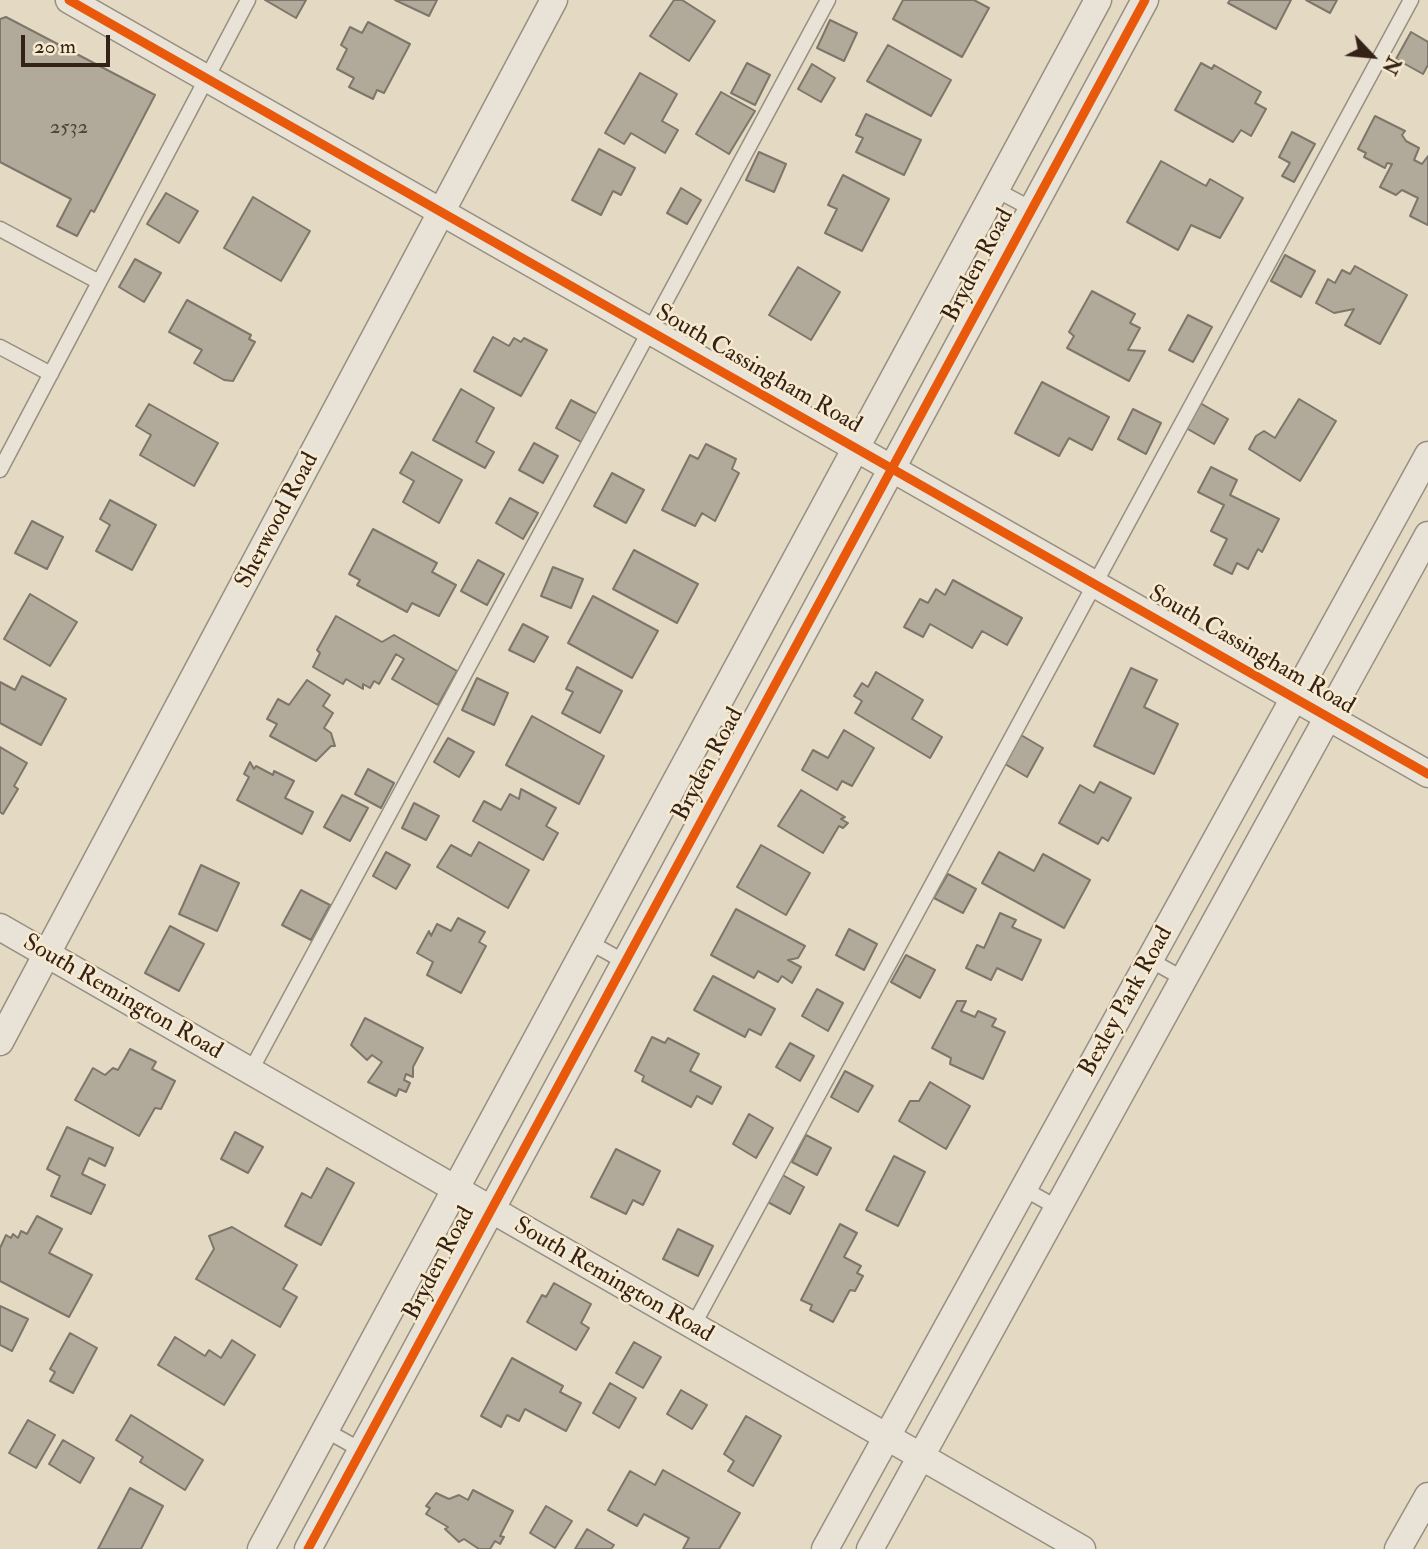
<!DOCTYPE html>
<html>
<head>
<meta charset="utf-8">
<style>
	body { margin:0 }
	#map { position:relative; width:1428px; height:1549px; overflow:hidden; background:#e4d9c2; font-family:"IM FELL Double Pica",serif }
	canvas { display:block }
	.north { position:absolute; left:1337px; top:21px; width:70px; height:70px; -webkit-text-stroke:5px #f7eace; paint-order:stroke; rotate:116deg; font-size:19px; font-weight:700; line-height:28px; text-align:center; color:#342219 }
	.north::after { content:''; display:block; margin:auto; width:24px; height:32px; background:#342219; clip-path:polygon(50% 0,100% 100%,50% 72%,0 100%) }
	.scale { position:absolute; left:21px; top:35px; width:89px; height:32px; box-sizing:border-box; border:4px solid #342219; border-top:0; padding-left:9px; font-size:21px; line-height:24px; white-space:nowrap; color:#342219; -webkit-text-stroke:5px #f7eace; paint-order:stroke }
</style>
</head>
<body>
<div id="map">
<canvas width="1428" height="1549"></canvas>
<div class="north">N</div>
<div class="scale">20 m</div>
</div>
<script>
const c = document.querySelector('canvas').getContext('2d');
c.lineJoin = 'round';
function paint(path, color) { c.fillStyle = color; c.fill(path, 'evenodd'); }
const poly = rows => new Path2D(rows.map(r => 'M' + r).join(''));
function trace(path, color, width, dash) { c.strokeStyle = color; c.lineWidth = width; c.lineCap = dash ? 'butt' : 'round'; c.setLineDash(dash || []); c.stroke(path); }
function drawText(font, color, halo, rows, align = 'center') {
  c.font = font + ' "IM FELL Double Pica",serif'; c.lineWidth = 5; c.setLineDash([]); c.textBaseline = 'middle'; c.strokeStyle = halo; c.fillStyle = color; for (const [text, x, y, turn = 0] of rows) {
    c.save(); c.translate(x, y); c.rotate((+turn || 0) * Math.PI / 180); c.textAlign = isNaN(turn) ? turn : align; if (halo) c.strokeText(text, 0, 0); c.fillText(text, 0, 0); c.restore();
  }
}
const building = poly([
	[265,0,306,0,296,18,265,0],
	[395,0,437,0,429,16,395,0],
	[674,0,682,0,715,21,689,61,650,36,674,0],
	[903,0,974,0,989,8,962,57,893,19,903,0],
	[1230,0,1291,0,1276,29,1228,3,1230,0],
	[1306,0,1337,0,1330,13,1306,0],
	[6,17,155,95,94,212,91,210,77,236,57,226,71,199,0,162,0,19,6,17],
	[830,20,857,33,844,61,817,48,830,20],
	[368,22,410,44,384,93,377,90,373,99,349,87,354,78,337,69,347,49,341,45,350,27,362,33,368,22],
	[1411,32,1428,42,1428,65,1423,74,1396,59,1411,32],
	[888,45,951,80,931,116,867,81,888,45],
	[747,63,770,75,755,105,731,93,747,63],
	[1201,63,1212,69,1214,65,1261,92,1255,103,1266,109,1251,136,1241,130,1233,142,1175,110,1201,63],
	[812,64,835,78,821,102,798,89,812,64],
	[640,73,677,94,662,121,678,130,665,153,631,133,624,144,605,133,640,73],
	[721,92,755,111,729,154,696,134,721,92],
	[866,114,921,140,904,175,856,152,863,138,856,135,866,114],
	[1375,116,1405,131,1402,135,1406,141,1419,148,1414,160,1422,164,1428,156,1428,225,1410,216,1418,198,1402,190,1396,195,1380,187,1392,164,1387,163,1385,168,1364,157,1366,153,1358,149,1375,116],
	[1292,132,1315,144,1294,182,1282,176,1290,163,1279,157,1292,132],
	[599,149,635,168,621,195,613,191,601,215,572,200,599,149],
	[759,152,786,164,774,192,746,180,759,152],
	[1161,161,1206,186,1210,179,1243,198,1220,238,1191,225,1178,250,1127,222,1161,161],
	[843,175,889,199,862,251,825,233,837,209,828,205,843,175],
	[681,188,701,200,687,224,667,213,681,188],
	[166,193,198,211,179,243,147,224,166,193],
	[253,197,310,231,281,281,224,248,253,197],
	[1285,255,1315,271,1301,297,1271,281,1285,255],
	[135,259,161,273,144,302,119,287,135,259],
	[1355,266,1407,295,1380,344,1345,325,1354,309,1334,313,1316,303,1328,279,1335,283,1342,270,1350,274,1355,266],
	[798,267,840,292,811,340,769,315,798,267],
	[1092,291,1135,314,1130,323,1140,328,1128,350,1145,351,1129,381,1067,348,1074,336,1069,332,1092,291],
	[187,300,251,335,249,339,255,342,233,381,224,380,194,363,202,350,169,332,187,300],
	[1188,315,1212,327,1193,362,1169,350,1188,315],
	[493,337,509,346,514,338,521,342,524,338,547,350,521,396,474,371,493,337],
	[1042,382,1109,417,1092,450,1069,438,1059,456,1015,433,1042,382],
	[461,389,494,408,476,442,494,452,485,468,433,440,461,389],
	[1299,399,1336,421,1300,481,1249,449,1256,436,1264,431,1275,438,1299,399],
	[571,400,599,415,583,443,556,428,571,400],
	[1200,403,1228,419,1214,444,1186,428,1200,403],
	[149,404,218,443,194,486,140,455,151,435,136,426,149,404],
	[1133,409,1161,423,1146,454,1118,439,1133,409],
	[534,443,558,456,543,483,519,470,534,443],
	[706,444,736,459,732,469,739,473,715,521,702,513,695,526,662,510,690,455,698,459,706,444],
	[412,452,462,480,439,523,403,502,414,481,400,473,412,452],
	[1211,467,1237,480,1230,495,1279,519,1262,552,1258,549,1248,569,1237,563,1232,574,1214,565,1227,539,1211,531,1224,505,1198,492,1211,467],
	[612,473,644,490,626,523,594,506,612,473],
	[510,498,538,513,523,539,496,523,510,498],
	[110,500,156,525,132,570,96,551,110,525,100,519,110,500],
	[32,521,63,537,47,569,15,553,32,521],
	[373,529,437,563,432,572,456,585,439,616,412,603,407,612,357,585,360,580,349,574,373,529],
	[634,550,698,584,677,623,613,589,634,550],
	[478,560,504,574,487,605,461,591,478,560],
	[553,567,583,579,571,608,541,596,553,567],
	[953,580,1022,618,1007,645,982,631,972,648,930,624,923,637,904,627,920,599,928,603,936,589,945,595,953,580],
	[30,594,77,622,50,666,4,639,30,594],
	[593,596,658,631,632,678,568,643,593,596],
	[336,616,382,642,394,635,457,671,438,705,392,679,404,659,396,654,379,684,374,681,370,688,363,684,363,689,346,679,343,684,313,667,320,653,317,650,336,616],
	[523,624,548,637,534,662,509,650,523,624],
	[577,667,622,691,600,733,562,713,573,692,566,689,577,667],
	[1131,668,1157,680,1144,707,1178,724,1154,774,1094,746,1131,668],
	[876,672,923,700,912,719,942,737,930,758,855,713,862,701,854,696,862,683,868,687,876,672],
	[22,676,66,699,41,745,0,723,0,682,15,690,22,676],
	[477,678,508,693,494,725,462,710,477,678],
	[307,680,330,695,323,706,333,713,324,728,331,733,335,746,331,746,316,761,270,736,277,724,267,719,278,699,289,705,307,680],
	[532,716,604,756,579,804,506,765,532,716],
	[844,730,874,748,852,786,842,781,837,790,802,770,813,750,828,758,844,730],
	[1021,735,1043,748,1027,777,1005,764,1021,735],
	[448,738,474,752,459,777,434,762,448,738],
	[0,747,27,763,14,786,18,789,3,814,0,812,0,747],
	[250,762,254,769,256,766,273,775,274,771,294,781,285,798,313,812,302,834,237,800,249,777,244,774,250,762],
	[368,769,394,783,381,808,355,794,368,769],
	[1100,782,1131,798,1108,841,1102,837,1098,844,1059,823,1080,785,1094,793,1100,782],
	[521,789,556,808,546,826,558,833,543,860,473,821,484,801,501,810,510,794,519,799,521,789],
	[801,790,845,817,841,819,848,823,843,828,839,826,823,853,778,826,801,790],
	[342,795,368,808,350,841,324,827,342,795],
	[414,803,439,816,426,840,402,828,414,803],
	[479,842,529,870,508,908,437,867,451,845,471,856,479,842],
	[761,845,810,873,786,915,737,887,761,845],
	[386,852,410,865,396,889,373,876,386,852],
	[999,852,1034,871,1043,854,1090,880,1064,928,982,883,999,852],
	[201,865,239,883,217,931,179,914,201,865],
	[948,874,976,889,963,913,934,898,948,874],
	[301,890,330,905,311,940,282,925,301,890],
	[736,909,805,946,798,958,788,960,801,967,792,983,782,976,778,982,758,971,754,978,711,955,736,909],
	[1000,913,1016,920,1012,927,1041,940,1022,980,997,968,991,980,966,968,977,945,984,948,1000,913],
	[458,918,485,932,479,942,486,946,461,993,427,975,433,962,417,953,429,931,431,936,437,924,451,931,458,918],
	[170,926,204,944,179,991,145,973,170,926],
	[849,929,877,944,864,970,836,955,849,929],
	[906,955,935,970,920,998,891,982,906,955],
	[713,976,775,1009,761,1035,749,1029,745,1037,694,1010,713,976],
	[817,989,843,1003,828,1031,802,1016,817,989],
	[957,1001,966,1001,961,1011,975,1017,978,1011,996,1019,992,1026,1005,1032,983,1079,950,1064,951,1058,932,1048,957,1001],
	[365,1018,423,1048,413,1067,413,1077,406,1074,404,1080,410,1083,406,1092,399,1089,396,1096,368,1082,382,1062,372,1055,367,1060,351,1045,365,1018],
	[652,1037,665,1043,668,1038,699,1054,690,1071,721,1087,712,1104,697,1096,691,1107,642,1081,644,1076,635,1071,652,1037],
	[790,1043,814,1056,800,1081,776,1067,790,1043],
	[130,1049,156,1062,152,1069,175,1081,161,1109,155,1108,139,1136,75,1100,93,1068,105,1075,113,1068,118,1070,130,1049],
	[845,1071,873,1086,858,1112,831,1097,845,1071],
	[930,1082,970,1106,946,1149,899,1121,910,1101,919,1101,930,1082],
	[749,1114,773,1128,756,1158,733,1144,749,1114],
	[67,1127,113,1148,105,1166,89,1158,82,1174,105,1185,91,1214,51,1196,60,1176,47,1169,67,1127],
	[235,1132,263,1147,248,1173,221,1159,235,1132],
	[806,1135,831,1148,817,1175,792,1162,806,1135],
	[616,1149,660,1171,643,1205,633,1200,626,1214,591,1197,616,1149],
	[894,1156,925,1172,898,1226,866,1210,894,1156],
	[327,1168,354,1183,321,1245,285,1226,302,1193,311,1198,327,1168],
	[779,1173,804,1187,790,1214,764,1200,779,1173],
	[37,1216,62,1229,49,1253,92,1275,69,1317,0,1281,0,1248,6,1235,11,1238,13,1234,18,1238,21,1231,27,1234,37,1216],
	[840,1224,857,1233,844,1257,861,1266,857,1273,863,1276,855,1291,850,1290,833,1322,810,1310,812,1305,801,1300,840,1224],
	[232,1227,297,1265,283,1289,297,1297,280,1327,196,1279,214,1249,209,1236,232,1227],
	[678,1229,713,1246,698,1276,663,1259,678,1229],
	[554,1283,591,1304,581,1323,589,1328,576,1350,527,1322,542,1295,546,1297,554,1283],
	[0,1306,28,1319,12,1351,0,1345,0,1306],
	[70,1333,97,1348,73,1393,50,1381,55,1372,50,1369,70,1333],
	[175,1337,205,1356,209,1350,221,1358,232,1340,255,1355,224,1405,158,1365,175,1337],
	[634,1342,661,1357,643,1388,616,1373,634,1342],
	[512,1358,563,1386,560,1392,581,1403,566,1431,525,1409,519,1421,507,1415,501,1427,481,1416,512,1358],
	[610,1383,636,1398,619,1428,593,1413,610,1383],
	[681,1390,707,1405,692,1429,667,1414,681,1390],
	[131,1415,203,1460,185,1490,140,1462,143,1457,116,1440,131,1415],
	[746,1416,781,1436,753,1486,728,1471,734,1461,724,1454,746,1416],
	[28,1420,55,1435,36,1468,9,1453,28,1420],
	[63,1440,94,1458,80,1483,49,1464,63,1440],
	[663,1470,740,1513,719,1549,683,1549,689,1538,644,1514,637,1526,608,1510,630,1471,655,1485,663,1470],
	[130,1488,163,1506,141,1549,98,1549,130,1488],
	[473,1490,513,1511,500,1536,504,1537,500,1544,495,1541,490,1549,479,1549,464,1539,459,1542,445,1529,448,1527,426,1514,430,1508,426,1506,436,1493,449,1499,459,1495,468,1500,473,1490],
	[546,1506,572,1521,555,1548,530,1533,546,1506],
	[587,1529,614,1545,611,1549,575,1549,587,1529]
]);
paint(building, '#b1a999');
trace(building, '#7e766a', 2);
const service = poly([
	[996,190,1032,209],
	[0,229,99,282],
	[0,347,51,374],
	[0,470,248,0],
	[713,713,749,732],
	[589,942,625,962],
	[1150,960,1184,979],
	[250,1072,828,0],
	[1024,1189,1058,1208],
	[693,1326,1411,0],
	[325,1430,361,1450]
]);
const minor = poly([
	[69,0,1428,774],
	[0,927,1082,1549],
	[0,1042,554,0],
	[261,1549,1098,0],
	[308,1549,1145,0],
	[825,1549,1428,455],
	[870,1549,1428,535],
	[1398,1549,1428,1496]
]);
trace(service, '#978f81', 17);
trace(minor, '#978f81', 29);
trace(service, '#e9e3d7', 14);
trace(minor, '#e9e3d7', 26);
trace(poly([
	[69,0,1428,774],
	[308,1549,1145,0]
]), '#e8590c', 9);
drawText('21px', '#534439', null, [
	["2532",69,128]
]);
drawText('24px', '#342219', '#f7eace', [
	["Bryden Road",979,266,-62],
	["South Cassingham Road",758,370,30],
	["Sherwood Road",278,521,-62],
	["South Cassingham Road",1251,651,30],
	["Bryden Road",709,765,-62],
	["South Remington Road",122,998,30],
	["Bexley Park Road",1127,1002,-61],
	["Bryden Road",440,1264,-62],
	["South Remington Road",613,1281,30]
]);
</script>
</body>
</html>
